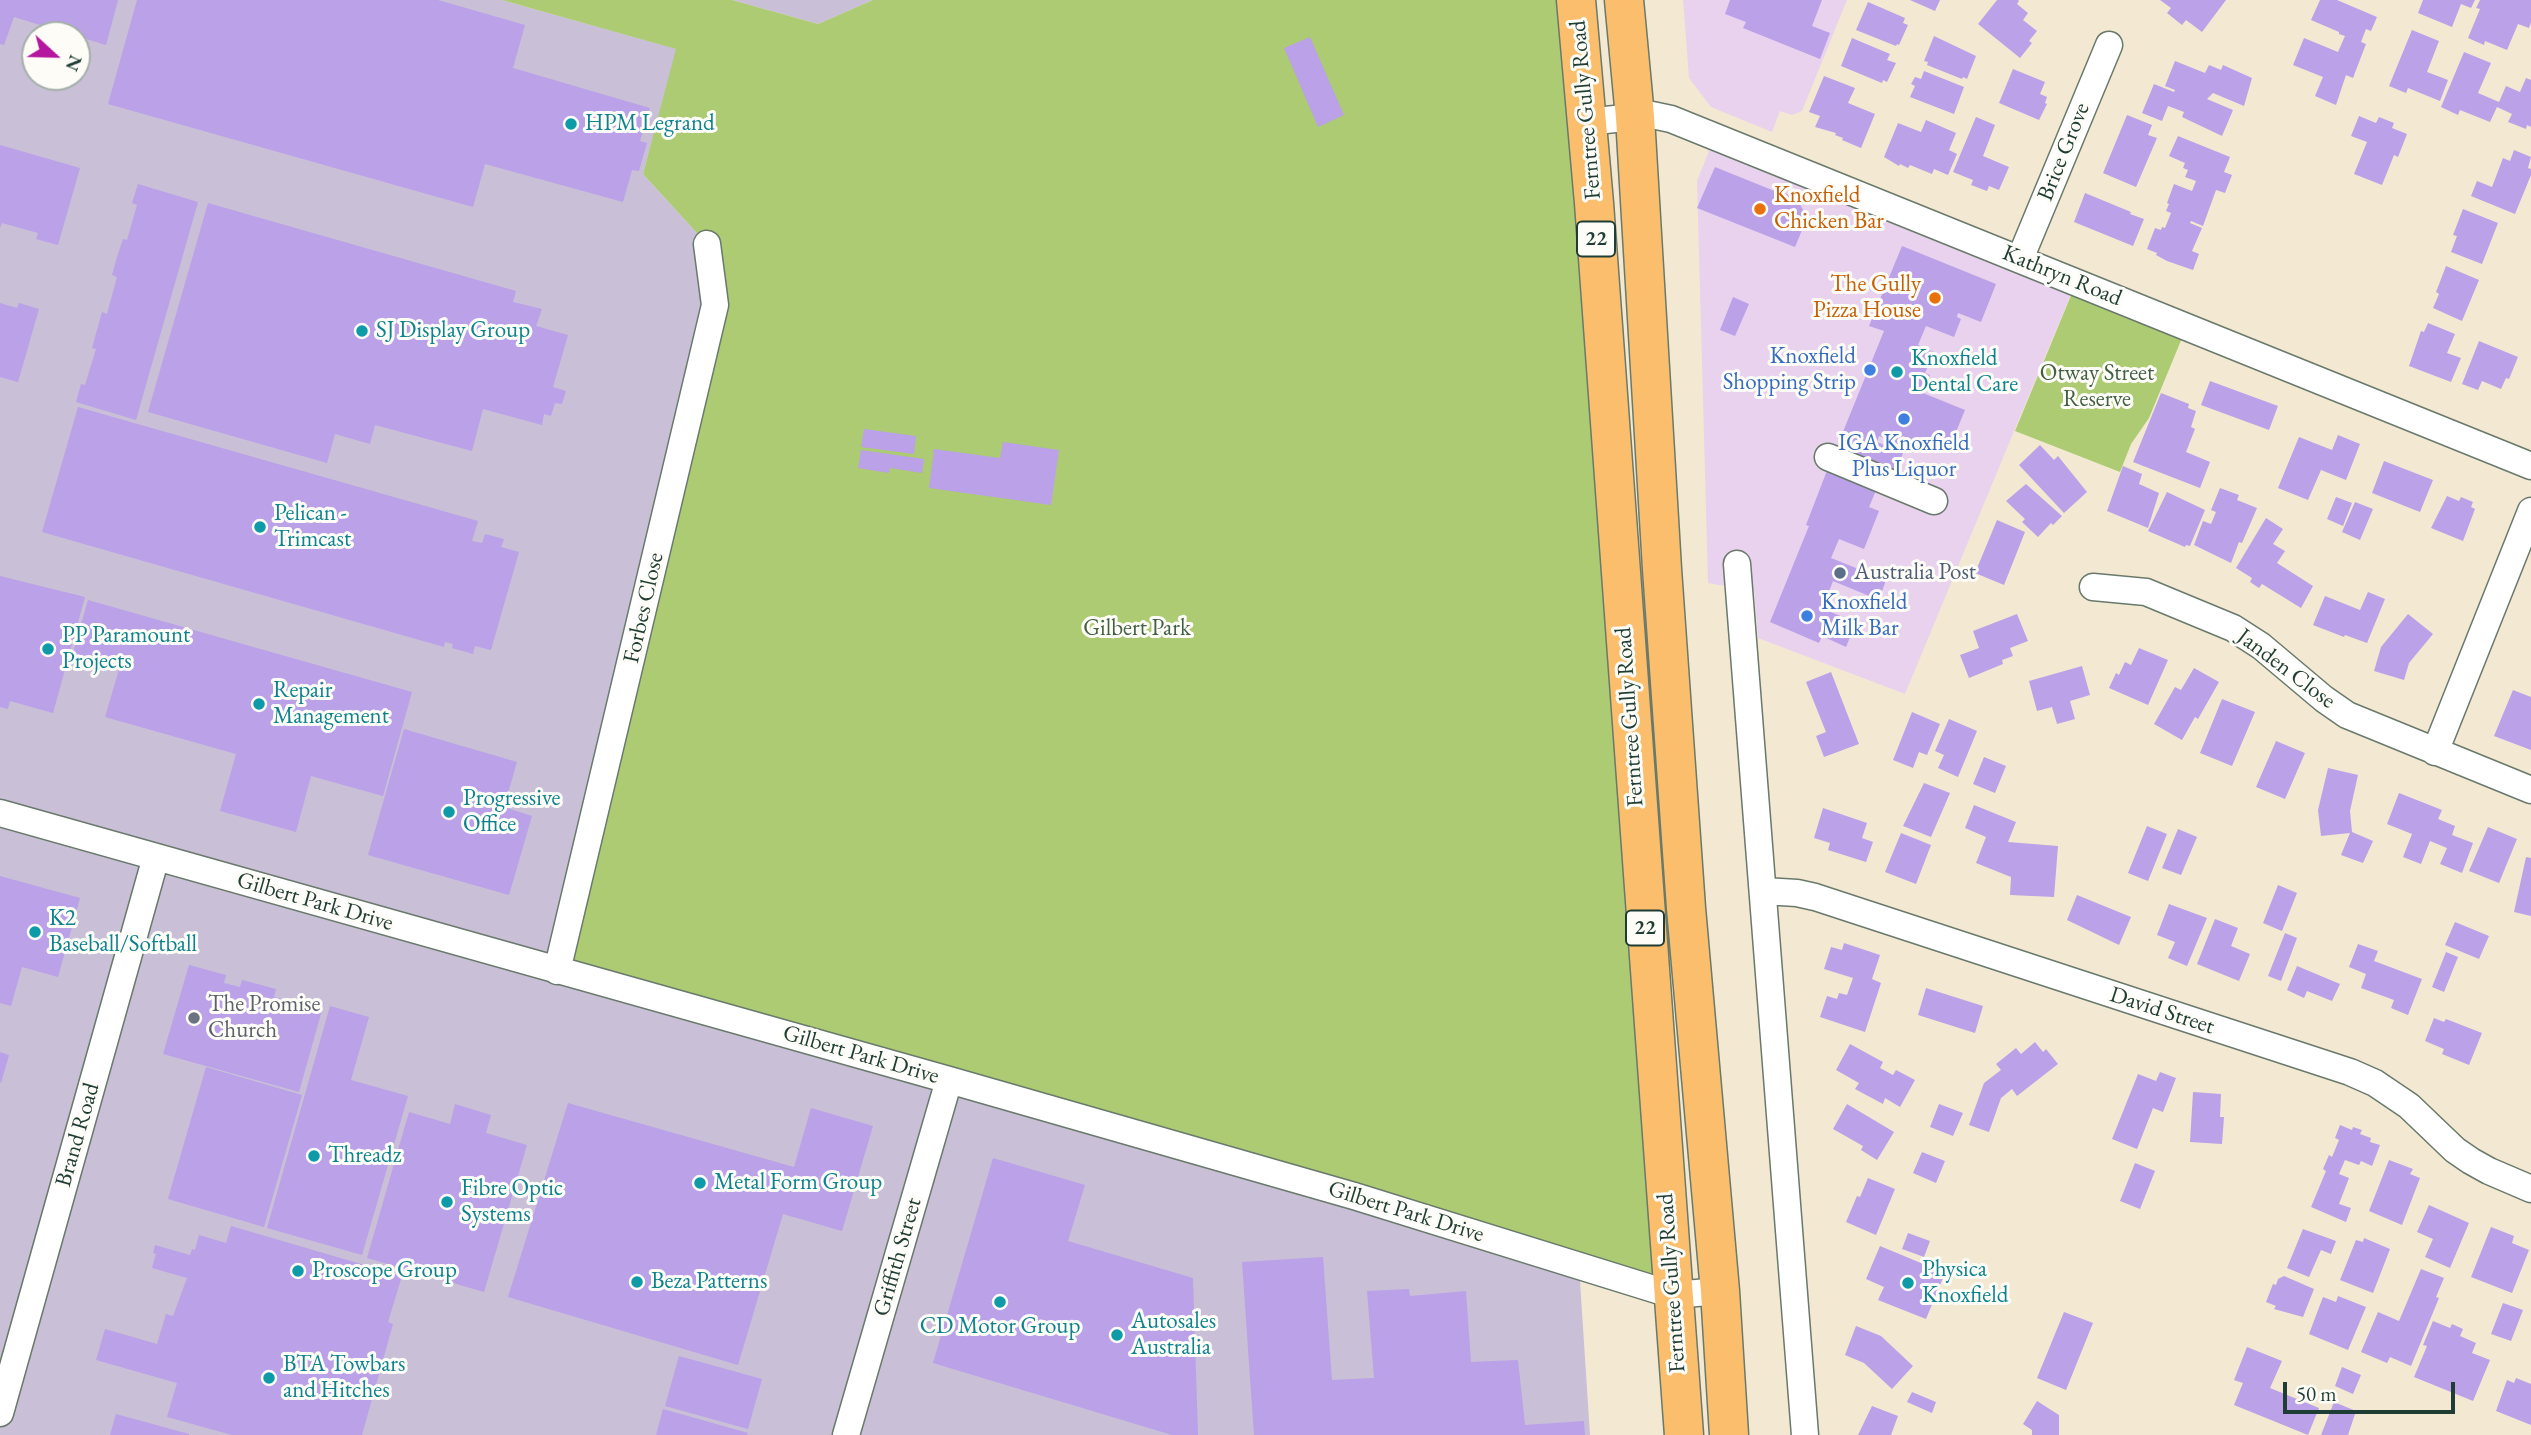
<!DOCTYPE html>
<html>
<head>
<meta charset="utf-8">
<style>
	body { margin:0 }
	#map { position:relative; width:2531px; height:1435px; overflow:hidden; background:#f3e9d2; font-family:"EB Garamond",serif }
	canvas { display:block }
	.north { position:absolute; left:21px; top:21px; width:70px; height:70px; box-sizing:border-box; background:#fdfcf7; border:2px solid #a4b0a9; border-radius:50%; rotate:112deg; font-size:19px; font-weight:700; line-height:28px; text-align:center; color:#1f3d34 }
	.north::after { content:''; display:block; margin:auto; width:24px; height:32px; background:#b5179e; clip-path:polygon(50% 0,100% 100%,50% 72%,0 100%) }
	.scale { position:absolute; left:2283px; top:1382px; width:172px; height:32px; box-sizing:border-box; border:4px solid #1f3d34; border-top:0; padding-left:9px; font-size:21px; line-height:24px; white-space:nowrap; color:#1f3d34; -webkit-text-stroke:5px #fdfcf7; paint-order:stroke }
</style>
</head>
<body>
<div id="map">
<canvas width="2531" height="1435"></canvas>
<div class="north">N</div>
<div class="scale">50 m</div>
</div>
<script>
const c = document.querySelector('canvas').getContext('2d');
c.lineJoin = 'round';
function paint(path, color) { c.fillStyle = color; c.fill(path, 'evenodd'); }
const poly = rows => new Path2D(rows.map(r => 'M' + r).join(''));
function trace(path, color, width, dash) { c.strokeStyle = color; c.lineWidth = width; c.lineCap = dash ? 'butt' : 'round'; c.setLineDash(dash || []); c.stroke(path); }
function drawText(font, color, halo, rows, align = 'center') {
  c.font = font + ' "EB Garamond",serif'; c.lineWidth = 6; c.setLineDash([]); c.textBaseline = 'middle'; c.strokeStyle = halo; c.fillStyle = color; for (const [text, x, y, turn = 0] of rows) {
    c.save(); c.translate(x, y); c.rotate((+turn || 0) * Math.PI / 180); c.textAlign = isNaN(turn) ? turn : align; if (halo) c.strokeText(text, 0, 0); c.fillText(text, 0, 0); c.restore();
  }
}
paint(poly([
	[1683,0,1847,0,1802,111,1792,115,1780,111,1772,132,1711,107,1689,78],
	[1715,136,2076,282,1905,694,1758,638,1754,591,1708,583,1697,181]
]), '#e9d2ed');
paint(poly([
	[0,0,502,0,677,49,643,174,707,244,1579,1266,1590,1435,0,1435],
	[35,35,77,35,77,77,35,77],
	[732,0,873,0,818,24]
]), '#c9bfd7');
paint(poly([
	[502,0,732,0,818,24,873,0,1576,0,1673,1295,557,971,715,305,707,244,643,174,676,49],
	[2072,293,2182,338,2149,418,2131,444,2120,472,2015,431]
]), '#accb73');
paint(poly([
	[0,0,118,0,106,45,14,17,4,45,0,44],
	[137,0,438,0,525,25,513,68,650,108,640,141,647,143,639,171,632,170,623,202,485,164,473,207,108,104],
	[1730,0,1822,0,1812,26,1830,33,1820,59,1743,28,1746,22,1725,14],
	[1910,0,1940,0,1935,11],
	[1997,0,2018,0,2019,1,2017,4,2028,13,2023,20,2037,31,2029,41,2032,43,2020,58,1978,24],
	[2160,0,2226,0,2202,32,2186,20,2182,25,2167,13,2171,8],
	[2320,0,2337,0,2377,17,2371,31,2366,29,2361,42,2366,44,2361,57,2353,78,2346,75,2336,105,2315,96,2323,77,2293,65,2304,38,2338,52,2345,36,2339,34,2339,32,2311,20],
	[2423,0,2475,0,2471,8,2461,4,2452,27,2418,13],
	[2480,0,2531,0,2531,22,2529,28,2518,24,2507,50,2485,41,2484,45,2468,38,2480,9,2476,8],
	[1868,2,1905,18,1903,23,1908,25,1899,45,1897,44,1896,46,1856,30],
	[2412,30,2439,41,2427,72,2448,80,2440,101,2408,88,2406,93,2389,86],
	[1934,36,1976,56,1967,79,1963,77,1962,79,1927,65,1928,62,1924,61],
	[1310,37,1344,115,1318,127,1284,48],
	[1852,38,1890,54,1887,60,1896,63,1887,82,1883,80,1882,83,1841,66],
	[2464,52,2491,63,2478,93,2499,102,2506,86,2520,92,2526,78,2531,80,2531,127,2527,125,2526,129,2508,122,2512,114,2497,107,2490,122,2460,110,2458,115,2441,107],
	[2175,61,2205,73,2209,65,2221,70,2223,65,2252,78,2244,106,2213,93,2207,99,2233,110,2222,136,2182,117,2184,112,2168,106,2162,121,2142,113,2154,84,2174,92,2175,90,2165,86],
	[2013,69,2045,82,2040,94,2047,97,2045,103,2047,104,2039,120,1999,103],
	[1924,71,1964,87,1954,114,1910,97,1915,86,1911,84,1915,77,1921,79],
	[1824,76,1855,88,1848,103,1875,114,1861,148,1842,140,1843,138,1835,135,1836,133,1815,127,1820,116,1809,112],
	[2127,115,2152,125,2148,135,2157,138,2136,187,2103,173],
	[2359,116,2376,123,2379,117,2394,123,2392,128,2407,134,2398,157,2394,155,2382,185,2354,174,2367,142,2351,136],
	[1976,117,1995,125,1983,156,2009,167,1999,190,1989,186,1987,191,1971,185,1973,180,1953,172],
	[1926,120,1956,133,1949,150,1957,154,1948,175,1934,169,1932,174,1910,165,1908,168,1900,164,1899,166,1884,157,1898,123,1921,132],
	[2178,136,2230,157,2224,172,2232,175,2225,193,2216,190,2203,226,2191,221,2190,223,2202,228,2192,251,2199,254,2193,270,2167,261,2156,255,2157,253,2147,249,2155,228,2161,230,2162,227,2165,228,2171,213,2166,211,2169,204,2167,203,2174,184,2192,191,2196,181,2185,177,2188,170,2183,168,2185,163,2169,156],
	[0,145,80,168,58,245,36,239,38,233,2,223,0,228],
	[2514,150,2531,157,2528,168,2531,169,2531,175,2515,214,2471,196,2477,181,2492,187,2503,158,2510,161],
	[1715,167,1777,192,1777,190,1797,198,1807,218,1795,247,1697,208],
	[138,184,198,202,136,420,76,402,81,384,85,385,96,349,92,348,102,312,107,314,117,277,112,275,117,257,123,239,127,240,137,205,132,203],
	[2085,193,2131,212,2130,214,2144,219,2133,246,2074,222],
	[208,203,516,291,513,302,542,309,536,326,568,335,553,387,566,391,562,404,555,403,551,416,544,414,542,425,483,409,472,451,375,425,370,444,335,434,327,463,148,412],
	[2463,209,2498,223,2482,264,2451,252,2457,236,2453,235],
	[1902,246,1996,284,1981,322,1958,313,1957,317,1961,319,1954,337,1926,326,1918,345,1934,352,1925,373,1930,375,1923,393,1965,410,1949,449,1920,437,1914,451,1879,436,1877,442,1903,453,1895,473,1836,449,1884,331,1869,326],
	[2446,266,2479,280,2462,321,2433,308,2439,294,2436,292],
	[1733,297,1749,304,1735,336,1720,330],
	[0,303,17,308,19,303,39,309,18,382,0,377],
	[2428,323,2455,334,2447,353,2461,358,2451,382,2409,366,2421,331,2424,332],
	[2479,341,2518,357,2509,379,2506,378,2501,389,2482,381,2478,390,2462,384],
	[2210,381,2278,406,2269,430,2201,405],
	[2161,393,2189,404,2188,408,2196,411,2191,427,2195,429,2186,452,2210,462,2200,488,2133,462],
	[78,407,478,521,472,541,482,543,485,534,504,539,501,547,519,552,491,650,475,646,473,654,452,648,453,644,445,642,444,647,42,532],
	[864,429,916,436,914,454,861,447],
	[2338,435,2360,444,2346,480,2321,470,2308,500,2278,488,2299,437,2332,450],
	[1003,442,1059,450,1051,505,929,488,934,449,1000,458],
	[2040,445,2054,460,2058,456,2087,492,2064,513,2019,465],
	[861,450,924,459,922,473,890,468,889,473,858,468],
	[2384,461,2433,480,2420,512,2372,493],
	[2123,466,2142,474,2139,484,2159,493,2148,528,2107,511],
	[1828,468,1877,488,1869,507,1879,511,1864,549,1839,539,1831,558,1886,580,1879,600,1833,581,1825,602,1831,605,1828,611,1856,622,1846,647,1822,636,1819,643,1770,622,1809,526,1806,525],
	[2026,484,2062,516,2053,525,2051,523,2038,537,2022,522,2025,519,2006,501],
	[2220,488,2239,495,2237,500,2257,508,2242,543,2239,542,2231,563,2194,545,2203,521,2211,524,2216,512,2211,510],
	[2167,492,2205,510,2190,546,2186,545,2185,547,2148,531],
	[2447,496,2459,501,2461,497,2473,502,2471,507,2475,509,2463,541,2431,528],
	[2336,497,2352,503,2343,526,2327,519],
	[2355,502,2373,509,2360,540,2342,532],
	[2266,518,2283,529,2273,544,2285,551,2277,563,2313,586,2301,608,2262,584,2259,588,2250,582,2252,578,2236,568],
	[1997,520,2025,532,2004,585,1975,573],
	[0,576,85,597,53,713,10,701,8,709,0,707],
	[2368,592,2385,599,2367,643,2345,635,2344,637,2313,625,2325,596,2360,610],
	[88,600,412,692,383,796,311,776,296,832,220,811,236,754,105,717,120,666,73,653],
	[2017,614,2028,641,2010,648,2013,656,2002,660,2003,664,1969,678,1960,655,1979,648,1973,631],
	[2408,614,2433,634,2409,663,2404,680,2374,671,2381,647],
	[2139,648,2168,660,2148,705,2109,688,2116,673,2119,675,2125,662,2131,665],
	[2082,666,2090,695,2070,701,2075,719,2057,724,2052,707,2037,711,2029,681],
	[2194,668,2219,682,2198,719,2195,717,2182,740,2154,724,2175,687,2181,690],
	[1831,672,1859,744,1824,757,1816,736,1826,732,1806,682],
	[2513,690,2531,697,2531,750,2494,736],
	[2222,699,2255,712,2232,766,2200,753],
	[1912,712,1940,724,1927,755,1919,752,1913,768,1893,760],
	[1949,719,1977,731,1958,777,1938,768,1944,755,1935,751],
	[404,729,517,762,504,807,532,816,509,895,368,855],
	[2276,741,2305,753,2285,799,2256,787],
	[1984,757,2006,766,1995,793,1973,784],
	[2328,768,2358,775,2350,811,2352,832,2373,841,2363,863,2341,855,2350,833,2321,836,2318,810],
	[1924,783,1950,793,1931,837,1903,826],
	[2399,793,2442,810,2438,819,2455,826,2452,835,2473,843,2462,873,2440,864,2447,848,2430,841,2421,864,2403,857,2412,834,2387,824],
	[1974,805,2016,822,2008,842,2058,846,2054,897,2010,895,2011,877,1976,863,1986,837,1965,828],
	[1823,808,1867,823,1862,838,1873,842,1866,862,1828,850,1830,843,1814,838],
	[2147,826,2167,834,2148,881,2128,873],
	[2488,827,2517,839,2499,883,2469,871],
	[2178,829,2197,837,2181,875,2162,868],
	[1901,833,1931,845,1916,884,1885,872],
	[2526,857,2531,858,2531,916,2514,912],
	[0,876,80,898,58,977,22,967,11,1006,0,1003],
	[2278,885,2297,893,2282,931,2263,923],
	[2077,895,2131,917,2119,945,2067,920],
	[2169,904,2207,918,2187,966,2168,958,2175,942,2157,935],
	[2215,919,2238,928,2231,946,2250,954,2239,981,2197,964],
	[2455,922,2489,936,2479,959,2445,945],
	[2285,933,2297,938,2281,981,2268,976],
	[1844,943,1880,955,1872,979,1881,983,1865,1032,1820,1017,1827,996,1837,999,1839,993,1847,995,1853,978,1824,969,1831,947,1842,950],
	[2358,944,2378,951,2374,961,2422,979,2408,1015,2391,1008,2394,1000,2361,988,2366,974,2349,967],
	[2446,952,2458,957,2444,992,2432,987],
	[189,965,226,975,224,983,240,987,242,980,276,989,274,997,290,1001,308,1007,311,999,324,1003,299,1092,163,1054],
	[2297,966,2340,984,2332,1001,2307,991,2304,998,2287,990],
	[1926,988,1983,1006,1975,1033,1918,1015],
	[330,1006,369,1017,351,1080,408,1096,362,1255,267,1228],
	[2434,1018,2444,1022,2446,1019,2482,1033,2469,1065,2442,1054,2444,1049,2425,1041],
	[2035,1042,2043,1052,2046,1049,2058,1064,2017,1096,2012,1089,2001,1098,1989,1132,1969,1125,1984,1083,2001,1070,1996,1064,2016,1048,2021,1054],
	[1850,1044,1883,1062,1880,1068,1893,1075,1896,1070,1915,1080,1900,1107,1885,1098,1883,1104,1855,1089,1859,1083,1836,1070],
	[0,1052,9,1055,1,1083,0,1082],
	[206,1067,302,1095,264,1227,168,1199],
	[2160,1072,2176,1078,2163,1112,2153,1108,2137,1149,2112,1139,2138,1074,2156,1081],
	[2193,1092,2221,1094,2220,1117,2224,1117,2222,1144,2190,1142],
	[568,1103,794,1167,811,1108,873,1126,842,1231,783,1214,738,1365,508,1297],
	[455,1104,491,1115,486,1133,527,1145,484,1292,367,1258,409,1112,450,1124],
	[1847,1104,1894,1132,1877,1160,1861,1150,1863,1146,1833,1129],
	[1939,1104,1963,1113,1953,1136,1930,1127],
	[2340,1125,2352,1130,2353,1127,2362,1130,2360,1134,2371,1138,2370,1142,2380,1145,2372,1166,2361,1161,2359,1165,2345,1160,2339,1174,2349,1178,2339,1204,2351,1208,2346,1222,2311,1207,2326,1171,2323,1169,2329,1155,2332,1157,2339,1140,2335,1138],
	[1922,1152,1945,1161,1936,1183,1913,1173],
	[993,1158,1085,1185,1068,1241,1193,1278,1198,1435,1172,1435,933,1363],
	[2389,1160,2413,1169,2410,1174,2420,1178,2402,1225,2369,1211],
	[2135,1163,2155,1171,2140,1209,2120,1201],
	[1868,1178,1895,1189,1876,1235,1846,1222,1857,1196,1860,1197],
	[2429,1205,2469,1223,2450,1268,2425,1257,2433,1239,2417,1232],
	[231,1226,402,1276,388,1322,393,1324,362,1435,232,1435,167,1417,177,1383,96,1360,105,1329,157,1344,166,1314,173,1316,187,1278,152,1268,156,1254,153,1253,155,1245,190,1255,192,1249,195,1250,199,1235,226,1243],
	[2491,1227,2514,1236,2512,1243,2529,1250,2512,1293,2471,1277],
	[2303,1229,2336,1241,2331,1254,2321,1250,2309,1277,2287,1268],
	[1908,1233,1930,1241,1924,1257,1902,1249],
	[2364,1238,2390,1249,2373,1293,2340,1280,2356,1240,2363,1242],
	[1880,1246,1945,1273,1926,1319,1878,1300,1884,1287,1866,1279],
	[1323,1257,1332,1380,1374,1378,1367,1291,1409,1289,1410,1296,1466,1291,1471,1362,1518,1360,1525,1425,1584,1421,1585,1435,1254,1435,1242,1262],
	[2421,1269,2444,1278,2436,1297,2439,1298,2411,1366,2390,1357,2387,1363,2361,1352,2378,1312,2399,1321],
	[2284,1276,2314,1289,2303,1317,2274,1309,2276,1306,2266,1302,2273,1284,2276,1285,2278,1279],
	[2338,1296,2366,1307,2348,1350,2309,1334,2323,1297,2336,1302],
	[2503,1303,2523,1310,2511,1341,2491,1334],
	[2064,1312,2093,1323,2066,1390,2037,1378],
	[2433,1321,2450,1328,2452,1324,2463,1329,2460,1336,2476,1343,2472,1353,2490,1360,2473,1401,2414,1377,2427,1346,2423,1345],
	[1856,1326,1881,1336,1913,1366,1892,1389,1864,1363,1845,1355],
	[2247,1347,2282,1361,2270,1388,2319,1408,2308,1435,2234,1405,2243,1383,2234,1380],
	[679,1356,762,1379,748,1429,665,1406],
	[2342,1367,2361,1375,2353,1394,2335,1386],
	[2516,1378,2531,1384,2531,1425,2496,1411,2507,1380,2514,1383],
	[1912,1392,1936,1402,1932,1413,1907,1402],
	[2037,1401,2059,1415,2059,1435,2032,1435,2032,1430,2023,1424],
	[2334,1402,2356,1411,2348,1435,2321,1435],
	[1872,1406,1898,1416,1891,1435,1858,1435],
	[663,1409,748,1433,747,1435,656,1435],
	[116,1414,189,1434,189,1435,110,1435]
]), '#baa1e8');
const street = poly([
	[1587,122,1652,115,1671,119,2531,466],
	[2020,259,2109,45],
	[1828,457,1934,501],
	[1737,564,1805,1435],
	[2093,587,2146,592,2233,628,2261,646,2324,699,2347,715,2531,790],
	[2435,752,2531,511],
	[0,813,949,1080,1354,1196,1673,1295,1720,1291],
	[1764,891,1797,893,1815,897,2350,1072,2375,1083,2409,1106,2455,1150,2471,1161,2489,1171,2531,1189],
	[557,971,715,305,707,244],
	[0,1413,156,857],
	[846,1435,949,1080]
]);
const primary = poly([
	[1576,0,1594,203,1684,1435],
	[1624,0,1635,117,1662,569,1686,908,1720,1291,1729,1435]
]);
trace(street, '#69796b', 29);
trace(primary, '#69796b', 41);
trace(street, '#fff', 26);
trace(primary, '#fabe6d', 38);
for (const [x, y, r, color] of [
	[571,124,7,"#0f9aa8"],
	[1760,209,7,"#e8710a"],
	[1935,298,7,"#e8710a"],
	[362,331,7,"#0f9aa8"],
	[1870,370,7,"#3f7fe0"],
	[1897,372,7,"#0f9aa8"],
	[1904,419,7,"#3f7fe0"],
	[260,527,7,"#0f9aa8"],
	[1840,573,7,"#5c6f8a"],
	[1807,616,7,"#3f7fe0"],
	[48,649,7,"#0f9aa8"],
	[259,704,7,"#0f9aa8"],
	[449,812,7,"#0f9aa8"],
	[35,932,7,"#0f9aa8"],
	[194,1018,7,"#6b7280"],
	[314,1156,7,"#0f9aa8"],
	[700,1183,7,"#0f9aa8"],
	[447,1202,7,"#0f9aa8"],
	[298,1271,7,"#0f9aa8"],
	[637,1282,7,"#0f9aa8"],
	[1908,1283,7,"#0f9aa8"],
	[1000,1302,7,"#0f9aa8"],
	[1117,1335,7,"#0f9aa8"],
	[269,1378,7,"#0f9aa8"]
]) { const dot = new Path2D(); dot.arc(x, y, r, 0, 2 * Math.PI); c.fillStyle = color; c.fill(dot); trace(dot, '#fdfcf7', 2.5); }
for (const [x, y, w] of [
	[1596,239,38],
	[1645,928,38]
]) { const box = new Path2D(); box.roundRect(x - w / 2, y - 17.5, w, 35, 5); c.fillStyle = '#fdfcf7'; c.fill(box); trace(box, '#1f3d34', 2); }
drawText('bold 21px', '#1f3d34', null, [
	["22",1596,239],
	["22",1645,928]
]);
drawText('23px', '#1f3d34', '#fdfcf7', [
	["Ferntree Gully Road",1586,110,-95],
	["Brice Grove",2064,152,-68],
	["Kathryn Road",2062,276,22],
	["Forbes Close",644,608,-77],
	["Janden Close",2286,669,37],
	["Ferntree Gully Road",1630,717,-94],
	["Gilbert Park Drive",315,902,16],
	["David Street",2162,1011,18],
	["Gilbert Park Drive",861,1055,16],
	["Brand Road",78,1135,-74],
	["Gilbert Park Drive",1406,1212,17],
	["Griffith Street",898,1257,-74],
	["Ferntree Gully Road",1672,1283,-94]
]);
drawText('23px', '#0d838f', '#fdfcf7', [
	["HPM Legrand",585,124],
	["SJ Display Group",376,331],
	["Knoxfield",1911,359],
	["Dental Care",1911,385],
	["Pelican -",274,514],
	["Trimcast",274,540],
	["PP Paramount",62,636],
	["Projects",62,662],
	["Repair",273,691],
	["Management",273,717],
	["Progressive",463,799],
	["Office",463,825],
	["K2",49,919],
	["Baseball/Softball",49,945],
	["Threadz",328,1156],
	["Metal Form Group",714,1183],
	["Fibre Optic",461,1189],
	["Systems",461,1215],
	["Physica",1922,1270],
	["Knoxfield",1922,1296],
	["Proscope Group",312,1271],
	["Beza Patterns",651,1282],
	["Autosales",1131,1322],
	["Australia",1131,1348],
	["CD Motor Group",1000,1327,"center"],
	["BTA Towbars",283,1365],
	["and Hitches",283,1391]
], 'left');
drawText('23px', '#c56008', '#fdfcf7', [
	["Knoxfield",1774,196],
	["Chicken Bar",1774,222],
	["The Gully",1921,285,"right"],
	["Pizza House",1921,311,"right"]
], 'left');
drawText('23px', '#366cbe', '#fdfcf7', [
	["Knoxfield",1856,357],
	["Shopping Strip",1856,383],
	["IGA Knoxfield",1904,444,"center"],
	["Plus Liquor",1904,470,"center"],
	["Knoxfield",1821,603,"left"],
	["Milk Bar",1821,629,"left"]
], 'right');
drawText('23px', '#426044', '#fdfcf7', [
	["Otway Street",2097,374],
	["Reserve",2097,400],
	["Gilbert Park",1137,629]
]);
drawText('23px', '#4e5e75', '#fdfcf7', [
	["Australia Post",1854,573]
], 'left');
drawText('23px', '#5b616d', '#fdfcf7', [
	["The Promise",208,1005],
	["Church",208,1031]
], 'left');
</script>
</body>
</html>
